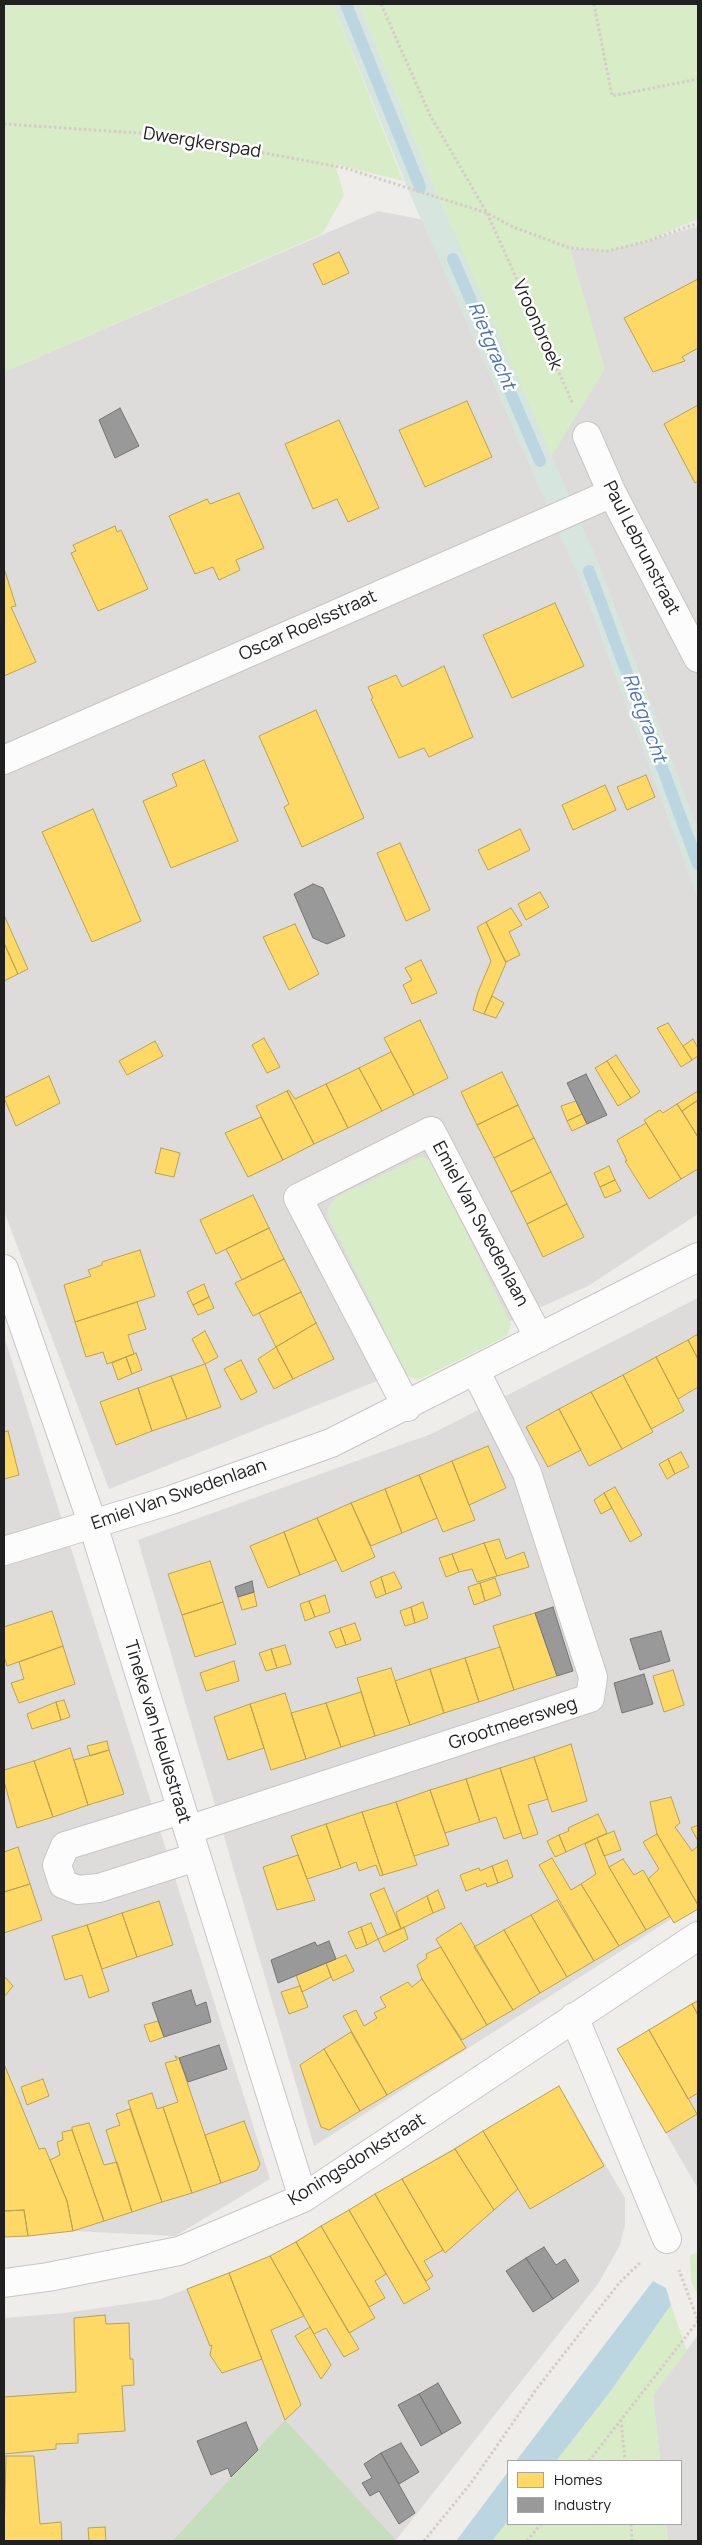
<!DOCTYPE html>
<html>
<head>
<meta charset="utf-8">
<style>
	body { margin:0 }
	#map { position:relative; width:702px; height:2545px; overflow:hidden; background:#eeede9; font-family:Manrope,sans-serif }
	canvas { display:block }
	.frame { position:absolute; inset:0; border:5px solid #202020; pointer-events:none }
	.legend { position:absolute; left:507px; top:2460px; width:175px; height:65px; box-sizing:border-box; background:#fff; border:1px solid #a6a6a6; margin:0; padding:6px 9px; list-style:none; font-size:15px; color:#202020 }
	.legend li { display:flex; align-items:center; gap:10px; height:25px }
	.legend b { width:25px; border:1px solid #a6a6a6 }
</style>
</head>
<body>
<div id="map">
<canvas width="702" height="2545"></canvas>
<div class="frame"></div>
<ul class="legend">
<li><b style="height:14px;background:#ffd966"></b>Homes</li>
<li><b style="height:14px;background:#999"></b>Industry</li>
</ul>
</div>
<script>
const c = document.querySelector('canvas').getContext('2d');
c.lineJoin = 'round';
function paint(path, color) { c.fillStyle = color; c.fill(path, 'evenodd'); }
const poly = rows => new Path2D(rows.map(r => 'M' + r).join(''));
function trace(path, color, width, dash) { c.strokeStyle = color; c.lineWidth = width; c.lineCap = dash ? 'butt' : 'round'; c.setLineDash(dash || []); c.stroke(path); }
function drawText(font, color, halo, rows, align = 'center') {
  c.font = font + ' Manrope,sans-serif'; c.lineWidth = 5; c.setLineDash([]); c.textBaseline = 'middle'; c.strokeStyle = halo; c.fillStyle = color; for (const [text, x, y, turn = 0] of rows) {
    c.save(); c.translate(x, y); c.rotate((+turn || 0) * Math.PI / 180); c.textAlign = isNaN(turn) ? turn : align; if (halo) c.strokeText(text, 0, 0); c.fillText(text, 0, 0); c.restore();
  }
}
paint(poly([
	[378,211,570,248,607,251,645,242,698,226,698,1214,588,1286,377,1381,109,1489,4,1211,4,372],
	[698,1298,698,1902,314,2146,138,1540,431,1434],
	[4,1336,270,2179,175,2236,73,2231,4,2236],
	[698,1999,698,2186,697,2187,617,2049],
	[559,2086,625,2198,625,2225,620,2245,598,2284,396,2540,285,2421,172,2541,4,2541,4,2318,65,2313,161,2299,270,2256],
	[698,2335,698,2541,668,2541,666,2524,681,2524,681,2461,660,2461,653,2395]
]), '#dddcda');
paint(poly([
	[4,4,333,4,403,181,335,164,344,195,322,234,4,372],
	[359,4,698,4,698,219,645,242,607,251,570,248,605,369,551,457,432,182],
	[422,1156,432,1162,511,1324,507,1336,418,1380,404,1374,378,1316,328,1217,327,1209,336,1197],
	[698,2253,698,2295,691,2281,690,2255],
	[671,2305,687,2351,653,2395,660,2461,556,2461,607,2396],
	[508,2521,508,2524,666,2524,668,2541,492,2541]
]), '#d7ecc7');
paint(poly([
	[285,2420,397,2541,172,2541]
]), '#c6ddbe');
paint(poly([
	[333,4,359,4,432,182,600,566,698,829,698,899,578,576,409,192]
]), '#d6e5de');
paint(poly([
	[653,2281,666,2288,671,2305,607,2396,556,2461,516,2461],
	[508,2472,508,2521,492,2541,456,2541]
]), '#bcd6e1');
const homes = poly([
	[339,252,349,273,323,285,313,264,339,252],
	[698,279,698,348,682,357,685,361,653,372,624,318,698,279],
	[467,401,492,457,425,487,399,430,467,401],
	[698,405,698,481,695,483,664,424,698,405],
	[339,420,379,508,348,522,337,499,313,509,285,444,339,420],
	[239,493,264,548,236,560,240,570,219,580,213,567,195,574,169,516,207,499,210,504,239,493],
	[115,526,117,532,121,530,148,589,98,611,71,553,76,551,73,545,115,526],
	[4,568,16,606,11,607,36,662,4,676,4,568],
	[555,603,584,666,512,698,483,635,555,603],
	[444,666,473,737,429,757,424,748,399,758,371,699,373,698,368,687,396,675,402,687,444,666],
	[316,710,364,818,302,847,284,807,289,804,259,736,316,710],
	[204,760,238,841,171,868,143,801,177,786,172,774,204,760],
	[646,775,655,797,627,810,617,787,646,775],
	[605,785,616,810,573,830,562,805,605,785],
	[93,809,141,921,92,942,42,832,93,809],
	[520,829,530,850,488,870,478,850,520,829],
	[400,843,430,910,406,921,377,853,400,843],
	[540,892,549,907,526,920,518,904,540,892],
	[511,908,522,925,509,932,520,955,506,962,486,922,511,908],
	[4,915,28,969,18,974,4,943,4,915],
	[486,922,506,963,484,1014,473,1010,478,992,491,961,477,927,486,922],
	[295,924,319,974,289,990,263,937,295,924],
	[4,943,18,974,4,981,4,943],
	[421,960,437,993,412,1004,403,985,412,980,405,968,421,960],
	[492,996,504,1003,496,1018,484,1014,492,996],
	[420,1020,448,1078,414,1095,384,1038,420,1020],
	[668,1023,692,1060,681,1067,657,1028,668,1023],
	[264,1038,280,1067,267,1073,252,1045,264,1038],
	[693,1039,698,1048,698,1056,692,1060,683,1046,693,1039],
	[155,1041,163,1056,127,1075,119,1061,155,1041],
	[391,1052,414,1095,382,1111,359,1068,391,1052],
	[616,1055,640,1092,631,1098,607,1061,616,1055],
	[607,1061,631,1098,618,1106,595,1068,607,1061],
	[359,1068,382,1111,348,1128,326,1084,359,1068],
	[502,1072,518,1105,477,1125,461,1092,502,1072],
	[49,1076,60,1103,16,1126,4,1098,49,1076],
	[326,1084,348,1128,314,1144,287,1091,289,1090,295,1099,326,1084],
	[287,1091,314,1144,283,1160,256,1106,287,1091],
	[698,1091,698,1100,682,1111,677,1104,698,1091],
	[698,1100,698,1137,682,1111,698,1100],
	[576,1101,582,1114,567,1121,561,1106,576,1101],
	[677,1104,698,1137,698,1169,681,1179,644,1120,660,1110,663,1113,677,1104],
	[518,1105,534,1138,494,1158,477,1125,518,1105],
	[582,1114,587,1124,572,1131,567,1121,582,1114],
	[261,1117,283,1160,248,1177,225,1133,261,1117],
	[646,1123,681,1179,649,1199,625,1161,627,1161,617,1140,646,1123],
	[534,1138,551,1172,511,1192,494,1158,534,1138],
	[161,1148,180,1153,174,1177,155,1173,161,1148],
	[609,1166,615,1180,600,1187,594,1173,609,1166],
	[551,1172,567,1204,527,1224,511,1192,551,1172],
	[615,1180,621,1191,605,1198,600,1187,615,1180],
	[253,1195,269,1228,216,1254,200,1220,253,1195],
	[567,1204,584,1237,543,1257,527,1224,567,1204],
	[269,1228,284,1259,242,1280,226,1249,269,1228],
	[140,1250,155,1296,75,1322,64,1285,91,1276,88,1270,102,1265,102,1262,140,1250],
	[284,1259,301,1292,253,1316,235,1283,284,1259],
	[204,1284,209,1297,193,1305,187,1292,204,1284],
	[301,1292,316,1323,276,1347,259,1313,301,1292],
	[209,1297,214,1308,198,1315,193,1305,209,1297],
	[137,1302,146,1329,128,1335,134,1354,107,1364,103,1352,86,1357,75,1322,137,1302],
	[316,1323,334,1359,293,1379,276,1347,316,1323],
	[205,1331,218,1357,205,1364,192,1339,205,1331],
	[698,1334,698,1359,688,1340,698,1334],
	[688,1340,698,1359,698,1387,678,1399,656,1357,688,1340],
	[276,1347,293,1379,274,1389,258,1359,276,1347],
	[136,1353,142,1370,132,1374,126,1357,136,1353],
	[126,1357,132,1374,118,1380,112,1363,126,1357],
	[656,1357,684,1411,651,1429,623,1375,656,1357],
	[241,1360,257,1392,241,1400,224,1369,241,1360],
	[205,1364,221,1407,187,1419,171,1376,205,1364],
	[623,1375,653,1432,622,1449,591,1392,623,1375],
	[171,1376,187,1419,152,1431,138,1388,171,1376],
	[138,1388,152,1431,116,1445,100,1402,138,1388],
	[591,1392,622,1449,589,1466,559,1409,591,1392],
	[559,1409,581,1450,548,1467,526,1427,559,1409],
	[8,1431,19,1475,4,1479,4,1432,8,1431],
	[488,1446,506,1488,469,1505,452,1461,488,1446],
	[681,1452,689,1467,675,1474,668,1459,681,1452],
	[668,1459,675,1474,667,1479,659,1464,668,1459],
	[452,1461,475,1520,443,1532,419,1475,452,1461],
	[419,1475,437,1518,402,1533,385,1489,419,1475],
	[615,1487,642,1535,630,1542,604,1493,615,1487],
	[385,1489,402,1533,371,1546,351,1503,385,1489],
	[604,1493,612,1508,601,1514,594,1500,604,1493],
	[351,1503,375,1557,342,1572,317,1518,351,1503],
	[317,1518,336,1560,300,1575,284,1532,317,1518],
	[284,1532,300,1575,268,1588,250,1546,284,1532],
	[499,1539,506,1559,524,1552,529,1567,497,1576,484,1543,499,1539],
	[484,1543,497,1576,477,1582,472,1569,459,1572,452,1554,484,1543],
	[452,1554,459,1572,446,1577,439,1558,452,1554],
	[210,1561,223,1602,182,1615,168,1574,210,1561],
	[394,1572,402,1588,386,1594,381,1577,394,1572],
	[381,1577,386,1594,376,1598,370,1582,381,1577],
	[495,1578,501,1595,485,1601,480,1583,495,1578],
	[480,1583,485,1601,474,1605,468,1587,480,1583],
	[254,1592,257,1606,242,1610,238,1597,254,1592],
	[325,1595,330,1612,315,1617,309,1601,325,1595],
	[309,1601,315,1617,305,1621,300,1604,309,1601],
	[223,1602,236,1644,195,1657,182,1615,223,1602],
	[423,1602,428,1618,415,1623,411,1607,423,1602],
	[411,1607,415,1623,405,1626,400,1611,411,1607],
	[52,1611,63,1646,7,1666,4,1656,4,1627,52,1611],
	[535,1613,557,1676,514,1690,493,1626,535,1613],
	[355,1623,361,1640,346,1645,340,1628,355,1623],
	[340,1628,346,1645,336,1648,329,1632,340,1628],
	[285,1645,291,1664,277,1668,271,1649,285,1645],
	[63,1646,75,1684,19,1703,11,1683,24,1679,19,1662,63,1646],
	[500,1647,514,1690,479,1702,465,1658,500,1647],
	[271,1649,277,1668,266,1671,259,1653,271,1649],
	[465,1658,479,1702,444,1713,430,1669,465,1658],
	[234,1661,239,1681,206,1691,200,1673,234,1661],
	[391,1668,410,1725,375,1736,357,1678,391,1668],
	[430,1669,444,1713,410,1725,395,1681,430,1669],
	[673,1670,684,1705,664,1712,653,1676,673,1670],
	[361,1692,375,1736,341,1747,326,1703,361,1692],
	[285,1693,306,1759,271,1770,250,1704,285,1693],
	[64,1700,70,1717,61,1720,56,1702,64,1700],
	[56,1702,61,1720,32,1729,27,1714,56,1702],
	[326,1703,341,1747,306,1759,291,1713,326,1703],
	[250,1704,264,1748,228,1760,214,1717,250,1704],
	[107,1741,109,1750,90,1756,87,1746,107,1741],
	[571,1744,587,1801,552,1812,534,1757,571,1744],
	[70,1748,88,1805,53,1817,34,1761,70,1748],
	[109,1750,124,1794,88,1805,74,1760,109,1750],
	[534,1757,548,1799,528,1805,538,1834,523,1839,500,1768,534,1757],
	[34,1761,53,1817,17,1828,4,1781,4,1770,34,1761],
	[500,1768,521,1833,504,1839,496,1817,480,1822,466,1779,500,1768],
	[466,1779,480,1822,445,1833,430,1790,466,1779],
	[430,1790,449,1845,414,1856,396,1802,430,1790],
	[671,1797,680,1823,675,1827,692,1851,698,1846,698,1905,657,1834,650,1802,671,1797],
	[396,1802,417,1865,383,1875,362,1812,396,1802],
	[362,1812,383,1875,380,1876,376,1865,359,1871,356,1862,341,1868,326,1824,362,1812],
	[598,1814,607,1833,566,1852,559,1835,569,1831,568,1828,598,1814],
	[326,1824,341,1868,307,1879,291,1836,326,1824],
	[698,1825,698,1841,691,1828,698,1825],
	[614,1831,621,1850,604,1856,597,1838,614,1831],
	[657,1834,698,1905,698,1909,674,1923,648,1879,659,1869,643,1842,657,1834],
	[559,1835,566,1852,555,1857,547,1841,559,1835],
	[597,1838,609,1867,646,1930,619,1946,581,1884,596,1874,585,1844,597,1838],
	[18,1847,30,1884,4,1892,4,1852,18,1847],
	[298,1855,315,1900,277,1910,263,1867,298,1855],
	[552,1858,571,1890,581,1884,619,1946,594,1961,539,1865,552,1858],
	[623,1859,634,1875,643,1870,670,1916,646,1930,609,1867,623,1859],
	[507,1860,513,1877,498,1883,492,1866,507,1860],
	[492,1866,498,1883,487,1887,486,1883,466,1891,460,1875,479,1868,480,1871,492,1866],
	[30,1884,42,1920,4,1933,4,1892,30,1884],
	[384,1888,401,1929,387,1935,370,1894,384,1888],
	[438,1890,445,1908,433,1913,427,1896,438,1890],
	[427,1896,433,1913,401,1929,396,1912,427,1896],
	[557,1900,594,1961,567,1977,531,1915,557,1900],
	[159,1901,173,1945,137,1957,122,1913,159,1901],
	[122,1913,137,1957,102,1969,87,1925,122,1913],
	[531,1915,567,1977,540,1993,504,1930,531,1915],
	[371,1923,378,1939,367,1945,361,1927,371,1923],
	[461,1923,513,2010,487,2025,436,1939,461,1923],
	[87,1925,109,1991,89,1998,82,1975,65,1980,52,1936,87,1925],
	[361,1927,367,1945,356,1949,348,1932,361,1927],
	[404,1927,408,1939,384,1952,378,1939,404,1927],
	[504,1930,540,1993,513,2010,474,1947,504,1930],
	[441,1947,487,2025,462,2040,422,1979,417,1965,427,1958,426,1954,441,1947],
	[346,1955,354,1971,333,1981,326,1963,346,1955],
	[326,1963,331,1977,302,1992,296,1975,326,1963],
	[4,1976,13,1986,4,1997,4,1976],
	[422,1979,466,2048,387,2095,343,2016,356,2010,364,2026,377,2018,374,2013,386,2007,380,1997,408,1982,412,1987,422,1979],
	[300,1986,308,2007,289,2014,281,1992,300,1986],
	[698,2001,698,2015,692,2004,698,2001],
	[692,2004,698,2015,698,2093,688,2099,649,2030,692,2004],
	[158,2021,164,2037,150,2042,144,2025,158,2021],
	[649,2030,697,2114,666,2133,617,2049,649,2030],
	[351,2032,387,2095,360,2111,324,2049,351,2032],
	[324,2049,360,2111,329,2130,321,2127,300,2065,324,2049],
	[175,2056,179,2058,221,2183,192,2193,163,2107,178,2102,165,2063,177,2060,175,2056],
	[4,2064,39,2149,45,2148,67,2201,73,2231,28,2236,24,2210,4,2211,4,2064],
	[43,2079,49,2096,27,2105,21,2087,43,2079],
	[559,2086,604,2166,530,2209,483,2131,559,2086],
	[152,2093,157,2109,163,2107,192,2193,162,2202,128,2101,152,2093],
	[130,2109,162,2202,132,2212,106,2130,120,2125,116,2114,130,2109],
	[244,2121,260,2164,257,2170,221,2183,205,2135,244,2121],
	[89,2123,104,2165,117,2162,132,2212,104,2221,72,2130,72,2127,89,2123],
	[72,2130,104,2221,73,2231,67,2201,50,2160,60,2155,57,2142,63,2140,62,2132,72,2130],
	[483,2131,518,2189,494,2210,455,2149,483,2131],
	[455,2149,494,2210,445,2253,402,2179,455,2149],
	[402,2179,443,2250,424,2261,433,2276,426,2281,375,2194,402,2179],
	[375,2194,430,2289,404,2304,349,2210,375,2194],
	[24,2210,28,2236,4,2237,4,2211,24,2210],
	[349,2210,386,2274,375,2281,385,2298,369,2307,321,2226,349,2210],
	[321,2226,375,2318,349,2333,296,2242,321,2226],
	[296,2242,359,2349,344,2357,326,2328,314,2334,270,2256,296,2242],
	[270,2256,304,2316,271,2330,301,2405,285,2420,229,2273,270,2256],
	[229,2273,262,2359,222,2373,210,2355,212,2345,210,2346,187,2289,229,2273],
	[105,2315,106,2324,129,2323,130,2359,133,2359,134,2385,122,2386,125,2431,78,2434,78,2443,56,2444,56,2449,4,2454,4,2397,76,2392,74,2318,105,2315],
	[310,2327,331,2365,321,2379,295,2336,310,2327],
	[6,2456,34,2456,40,2524,61,2522,62,2541,4,2541,6,2456],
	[105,2527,106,2541,89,2541,88,2528,105,2527]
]);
paint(homes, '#ffd966');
trace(homes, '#bca251', 1);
const industry = poly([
	[120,408,139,446,115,458,99,420,120,408],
	[313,884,323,888,345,936,327,944,313,938,294,894,313,884],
	[586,1074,607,1115,587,1124,567,1083,586,1074],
	[252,1581,254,1592,238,1597,235,1587,252,1581],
	[553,1607,573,1671,557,1676,535,1613,553,1607],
	[661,1631,670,1661,640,1670,630,1639,661,1631],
	[644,1674,653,1704,622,1713,614,1683,644,1674],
	[329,1941,336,1959,278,1983,271,1960,315,1942,317,1946,329,1941],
	[191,1990,196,2006,206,2002,211,2022,164,2037,152,2003,191,1990],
	[219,2045,227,2069,188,2082,179,2058,219,2045],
	[544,2247,556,2265,565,2259,579,2281,553,2299,526,2258,544,2247],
	[526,2258,553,2299,533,2312,506,2271,526,2258],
	[438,2383,461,2423,442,2434,419,2394,438,2383],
	[419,2394,442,2434,421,2446,398,2405,419,2394],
	[246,2422,258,2450,231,2477,228,2468,211,2475,197,2441,246,2422],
	[401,2443,419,2472,399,2484,381,2453,401,2443],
	[381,2453,415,2513,399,2524,379,2491,370,2496,362,2483,372,2478,364,2464,381,2453]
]);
paint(industry, '#999');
trace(industry, '#757575', 1);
trace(poly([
	[346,4,420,187],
	[453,259,540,461],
	[589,571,698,864]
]), '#bcd6e1', 12);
const minor = poly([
	[587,436,612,493,698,658],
	[4,760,612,493],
	[4,1269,93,1525,303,2198],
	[407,1407,298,1198,431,1131,539,1338],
	[4,1551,171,1500,331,1443,698,1257],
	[181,1810,65,1846,57,1865,63,1884,78,1890,99,1888,196,1857],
	[188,1830,590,1698,593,1677,527,1473,475,1370],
	[574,2017,667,2239],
	[4,2283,48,2277,179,2251,303,2198,698,1936]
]);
trace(minor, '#c7c6c5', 30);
trace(poly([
	[381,4,430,115,487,213,573,404],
	[594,4,612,96,698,79],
	[4,124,168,135,345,168,487,213,513,227,570,248,607,251,645,242,698,223],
	[621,2420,625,2461],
	[589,2461,698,2321,679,2270],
	[631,2524,632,2541],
	[424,2541,471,2483,535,2391,620,2282,641,2262],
	[527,2541,541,2524]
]), '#d7cbc7', 3, [2.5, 2.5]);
trace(minor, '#fcfcfc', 28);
drawText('18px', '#202020', '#fff', [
	["Dwergkerspad",202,143,9],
	["Vroonbroek",537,325,66],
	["Paul Lebrunstraat",641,548,63],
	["Oscar Roelsstraat",308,626,-24],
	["Emiel Van Swedenlaan",480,1224,62],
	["Emiel Van Swedenlaan",179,1495,-19],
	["Grootmeersweg",513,1724,-18],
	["Tineke van Heulestraat",157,1732,73],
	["Koningsdonkstraat",357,2160,-32]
]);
drawText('italic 19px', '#4a74b2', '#fff', [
	["Rietgracht",491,346,67],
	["Rietgracht",644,718,70]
]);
</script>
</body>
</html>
